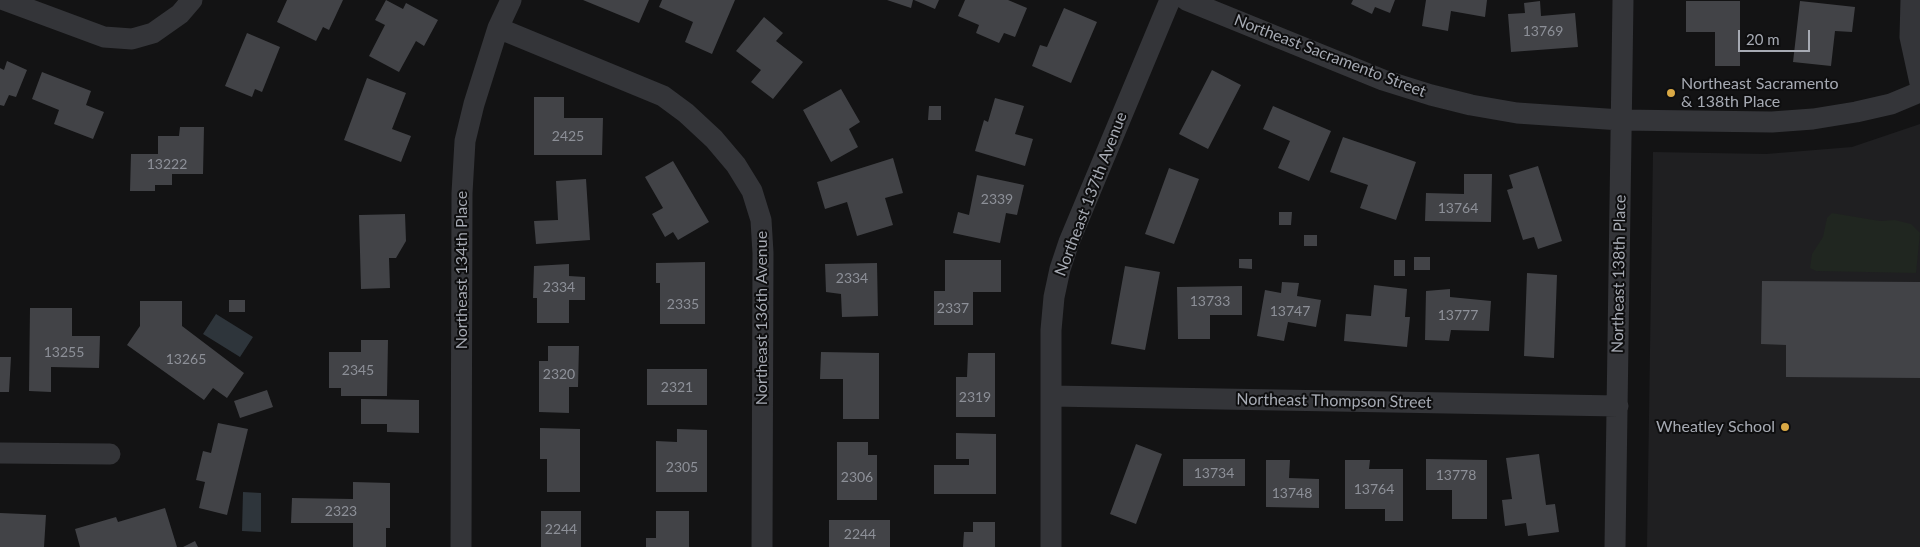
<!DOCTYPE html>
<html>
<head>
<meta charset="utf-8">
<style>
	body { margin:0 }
	#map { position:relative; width:1920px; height:547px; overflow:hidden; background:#131314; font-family:Lato,sans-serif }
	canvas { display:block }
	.scale { position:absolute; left:1738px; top:30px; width:72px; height:22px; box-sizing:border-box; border:2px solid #a6aab3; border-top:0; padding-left:6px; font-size:15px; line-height:18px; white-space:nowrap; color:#a6aab3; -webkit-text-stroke:4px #0e0e0f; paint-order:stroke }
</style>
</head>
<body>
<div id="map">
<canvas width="1920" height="547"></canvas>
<div class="scale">20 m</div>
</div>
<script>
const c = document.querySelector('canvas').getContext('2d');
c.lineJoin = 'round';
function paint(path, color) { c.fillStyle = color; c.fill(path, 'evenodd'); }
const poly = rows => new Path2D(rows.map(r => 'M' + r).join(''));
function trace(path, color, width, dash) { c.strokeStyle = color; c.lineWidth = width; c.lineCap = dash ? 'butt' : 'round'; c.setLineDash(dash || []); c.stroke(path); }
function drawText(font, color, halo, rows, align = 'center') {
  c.font = font + ' Lato,sans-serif'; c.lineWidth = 4; c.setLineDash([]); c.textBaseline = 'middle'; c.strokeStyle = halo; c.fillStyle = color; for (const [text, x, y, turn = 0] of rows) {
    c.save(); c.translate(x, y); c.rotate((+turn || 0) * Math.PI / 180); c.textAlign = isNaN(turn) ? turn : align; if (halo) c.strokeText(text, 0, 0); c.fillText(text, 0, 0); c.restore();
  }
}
paint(poly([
	[1920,124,1920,547,1647,547,1653,152,1766,154,1852,147]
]), '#1f1f21');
paint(poly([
	[1832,213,1880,221,1895,220,1911,224,1920,233,1916,273,1816,271,1810,268,1812,254,1823,237,1827,218]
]), '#202620');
paint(poly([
	[216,314,253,337,240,357,203,334],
	[243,492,261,493,261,532,242,531]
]), '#2e353b');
paint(poly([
	[287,0,343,0,329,30,323,27,316,41,277,22],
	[386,0,403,9,406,3,438,20,424,46,416,41,399,72,369,56,385,25,375,20],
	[583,0,649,0,639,23],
	[662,0,735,0,712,54,685,42,693,22,659,7],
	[887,0,913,0,911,8],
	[914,0,939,0,935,9],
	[965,0,1008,0,1027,8,1015,37,1004,33,999,43,976,33,979,25,958,16],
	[1353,0,1395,0,1390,13,1375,7,1372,14,1351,4],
	[1426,0,1487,0,1485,17,1451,11,1448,31,1422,26],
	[1540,1,1541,16,1575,13,1578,47,1511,52,1508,14,1525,13,1524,3],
	[1686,1,1740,1,1740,66,1715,66,1715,32,1686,32],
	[1800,1,1855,7,1852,32,1835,31,1831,66,1793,62],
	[1064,8,1097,22,1071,83,1032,66,1040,45,1047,47],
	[764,17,783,33,776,41,803,62,773,99,751,82,761,70,736,51],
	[247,33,280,47,262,92,255,89,252,97,225,86],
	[7,61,27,70,16,97,9,95,4,106,0,105,0,68,4,70],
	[1212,70,1241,85,1208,149,1179,134],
	[42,72,91,91,86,105,104,112,93,139,54,124,59,110,32,99],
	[367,78,406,93,392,129,411,136,401,162,344,140],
	[841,89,860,122,849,129,858,147,831,162,803,110],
	[534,97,564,97,564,118,603,118,602,155,534,155],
	[995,98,1024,106,1015,134,1033,139,1025,166,975,151,984,120,988,122],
	[929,106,941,106,941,120,928,120],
	[1273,106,1331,131,1309,181,1278,168,1290,141,1263,129],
	[180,127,204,127,203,174,172,174,172,185,155,185,155,191,130,191,131,154,158,154,158,136,179,136],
	[1343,137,1416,162,1396,220,1360,208,1368,185,1330,172],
	[893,158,903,193,885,198,893,225,857,236,847,202,825,209,817,182],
	[673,161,709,222,678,240,673,232,665,237,652,214,663,208,645,177],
	[1538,166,1562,241,1538,249,1534,237,1523,240,1507,190,1513,188,1509,175],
	[1169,168,1199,179,1174,244,1145,234],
	[1464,174,1492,174,1491,222,1425,221,1426,193,1464,194],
	[977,175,1024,185,1017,215,1006,213,1000,243,953,233,958,212,969,215],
	[586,179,590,240,536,244,534,221,558,220,556,181],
	[1279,212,1292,212,1291,225,1279,225],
	[405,214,406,241,396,258,389,258,390,288,361,289,359,215],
	[1304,235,1317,235,1317,246,1304,246],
	[1414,257,1430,257,1430,270,1414,270],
	[1239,259,1252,259,1252,269,1239,268],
	[945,260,1001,260,1001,292,973,292,973,325,934,325,934,291,945,291],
	[1394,260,1405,260,1405,276,1394,276],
	[705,262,705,324,660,324,660,283,656,283,656,263],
	[877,263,878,316,842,317,841,294,826,292,825,264],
	[569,264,569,276,585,277,585,300,569,300,569,323,537,323,537,298,533,298,534,266],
	[1125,266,1160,272,1145,350,1111,344],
	[1527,273,1557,275,1554,358,1524,356],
	[1762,281,1920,282,1920,378,1786,377,1786,345,1761,344],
	[1282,282,1299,283,1297,296,1321,300,1316,327,1288,322,1284,341,1257,336,1265,290,1281,293],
	[1374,285,1407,289,1405,317,1410,317,1407,347,1344,341,1346,314,1371,316],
	[1242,286,1242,315,1210,315,1210,339,1178,339,1177,287],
	[1450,289,1450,297,1491,301,1489,331,1451,330,1449,341,1425,340,1426,291],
	[229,300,245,300,245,312,229,312],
	[140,301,182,301,182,326,244,373,227,398,213,388,204,400,127,345,140,326],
	[30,308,72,308,72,336,100,336,99,368,51,367,51,392,29,391],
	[361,340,388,340,387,396,341,396,341,388,329,388,329,352,361,352],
	[548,346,579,346,578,387,569,387,569,413,539,412,539,361,548,361],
	[821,352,879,353,879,419,843,419,843,379,820,379],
	[968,353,995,353,995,417,956,417,956,377,967,377],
	[0,357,11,357,9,392,0,392],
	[647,369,707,369,707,405,647,405],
	[267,390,273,407,240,418,234,401],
	[361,399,419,400,419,433,387,432,387,424,361,424],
	[218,423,248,429,227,515,199,508,205,482,196,480,203,451,211,453],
	[540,428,580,429,580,492,547,492,547,459,540,459],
	[677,429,707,430,707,492,656,492,656,441,677,442],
	[956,433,996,434,996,494,934,494,934,465,969,465,969,459,956,459],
	[837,442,868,442,868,455,877,455,877,500,837,500],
	[1136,444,1162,454,1136,524,1110,514],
	[1539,454,1546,505,1555,504,1559,532,1528,536,1526,523,1505,526,1502,500,1512,499,1506,458],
	[1183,459,1245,459,1245,486,1183,486],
	[1426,459,1487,460,1487,519,1452,519,1452,490,1426,490],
	[1266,460,1290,460,1289,478,1319,479,1319,508,1266,507],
	[1345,460,1370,460,1369,469,1403,469,1403,521,1385,521,1385,509,1345,509],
	[353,482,390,483,390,528,386,528,386,547,353,547,353,523,291,523,292,498,353,499],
	[165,508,177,547,80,547,75,529,116,517,118,522],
	[541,511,581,511,581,547,541,547],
	[656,511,689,511,689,547,646,547,646,538,656,538],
	[0,513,46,515,44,547,0,547],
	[829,520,890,520,890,547,829,547],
	[973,522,995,522,995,547,963,547,964,532,973,532],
	[195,541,198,547,183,547]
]), '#424347');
trace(poly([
	[4,0,104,37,132,39,153,33,180,14,192,0],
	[1186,0,1383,80,1431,95,1471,105,1517,113,1621,120,1772,122,1813,119,1856,112,1891,104,1920,92],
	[1911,0,1910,37,1920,83],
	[498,28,663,96,686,113,714,139,736,165,752,191,761,220,763,253,762,547],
	[1051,396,1618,406],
	[0,453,110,454],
	[461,547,462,193,465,141,474,104,498,28,511,0],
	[1051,547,1051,330,1054,297,1060,269,1069,242,1170,0],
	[1615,547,1623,0]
]), '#343539', 21);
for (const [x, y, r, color] of [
	[1671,93,5,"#daa945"],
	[1785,427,5,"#daa945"]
]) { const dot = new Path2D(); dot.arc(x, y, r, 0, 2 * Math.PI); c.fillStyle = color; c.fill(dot); trace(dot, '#0e0e0f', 2); }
drawText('14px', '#8d9098', null, [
	["13769",1543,31],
	["2425",568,136],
	["13222",167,164],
	["2339",997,199],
	["13764",1458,208],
	["2334",852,278],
	["2334",559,287],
	["13733",1210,301],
	["2335",683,304],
	["2337",953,308],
	["13747",1290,311],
	["13777",1458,315],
	["13255",64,352],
	["13265",186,359],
	["2345",358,370],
	["2320",559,374],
	["2321",677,387],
	["2319",975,397],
	["2305",682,467],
	["13734",1214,473],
	["13778",1456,475],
	["2306",857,477],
	["13764",1374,489],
	["13748",1292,493],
	["2323",341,511],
	["2244",561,529],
	["2244",860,534]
]);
drawText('16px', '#a6aab3', '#0e0e0f', [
	["Northeast Sacramento Street",1330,56,21],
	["Northeast 137th Avenue",1091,194,-69],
	["Northeast 134th Place",462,270,-90],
	["Northeast 138th Place",1619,274,-89],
	["Northeast 136th Avenue",762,318,-90],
	["Northeast Thompson Street",1334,401,1]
]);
drawText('16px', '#a6aab3', '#0e0e0f', [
	["Northeast Sacramento",1681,84],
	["& 138th Place",1681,102],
	["Wheatley School",1775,427,"right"]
], 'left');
</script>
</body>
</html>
